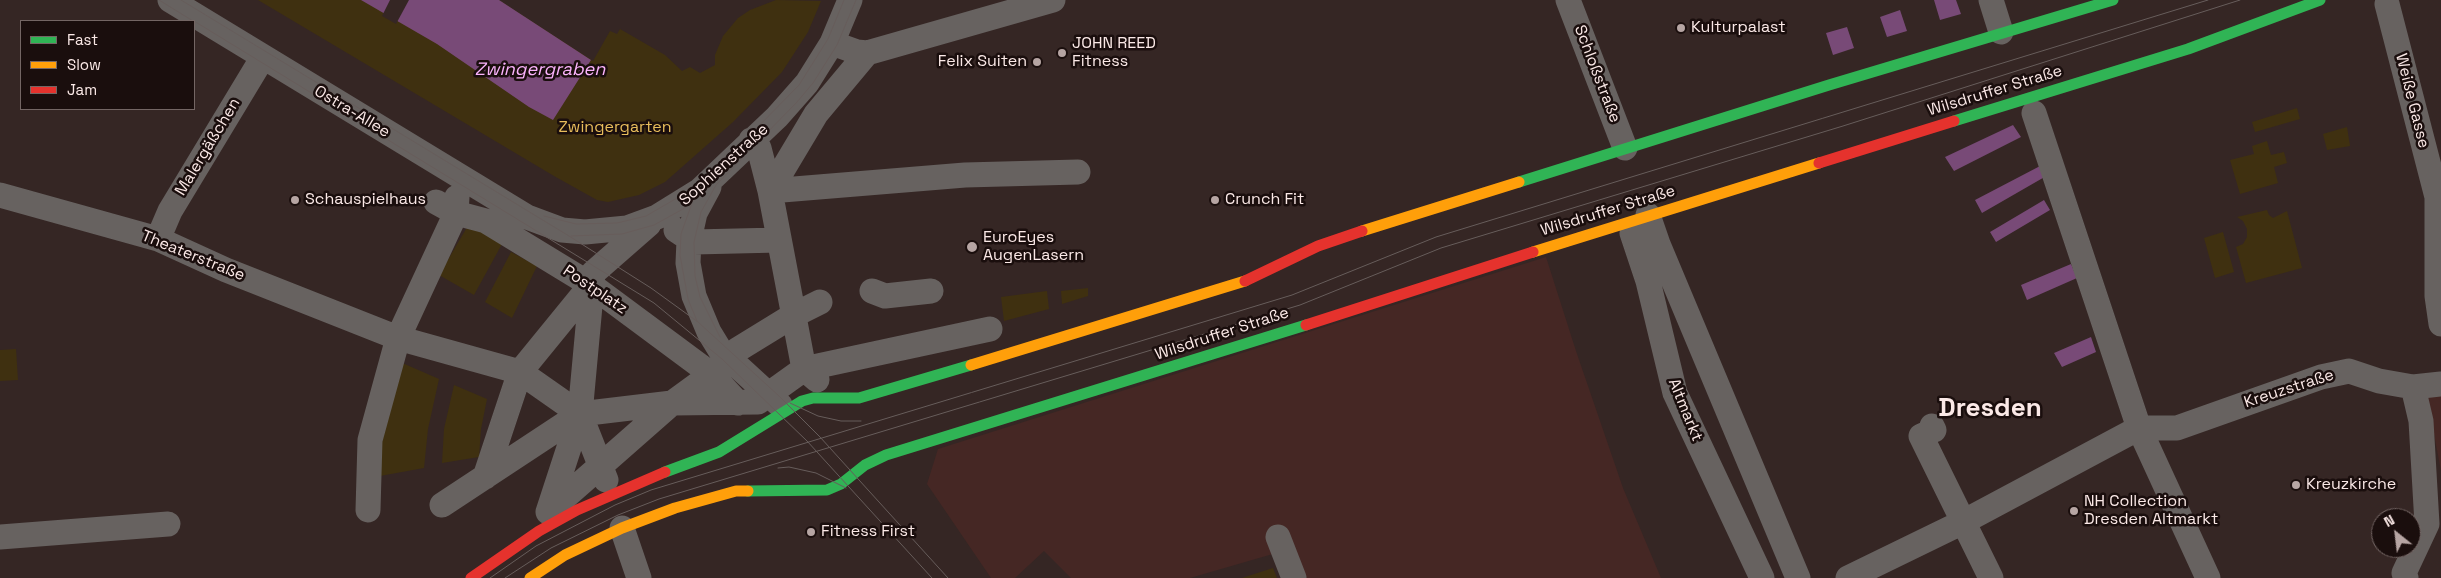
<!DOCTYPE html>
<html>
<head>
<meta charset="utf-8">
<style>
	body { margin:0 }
	#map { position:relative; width:2441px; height:578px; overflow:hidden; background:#352624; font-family:"Space Grotesk",sans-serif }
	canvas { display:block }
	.legend { position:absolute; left:20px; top:20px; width:175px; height:90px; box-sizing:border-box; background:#1a0e0d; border:1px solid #746664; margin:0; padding:6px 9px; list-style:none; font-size:15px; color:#fbe9e7 }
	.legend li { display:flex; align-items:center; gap:10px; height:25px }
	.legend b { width:25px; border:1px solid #746664 }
	.north { position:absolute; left:2371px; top:508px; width:50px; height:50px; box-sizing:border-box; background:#1a0e0d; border:1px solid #746664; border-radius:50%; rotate:331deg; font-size:14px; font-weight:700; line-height:20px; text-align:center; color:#fbe9e7 }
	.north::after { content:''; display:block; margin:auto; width:18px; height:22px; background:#b6a5a3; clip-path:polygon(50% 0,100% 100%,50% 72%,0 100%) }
</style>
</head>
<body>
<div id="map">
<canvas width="2441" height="578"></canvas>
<ul class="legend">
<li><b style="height:6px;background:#30b455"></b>Fast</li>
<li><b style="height:6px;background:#ff9f0a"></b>Slow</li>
<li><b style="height:6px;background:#e5322d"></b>Jam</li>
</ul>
<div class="north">N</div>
</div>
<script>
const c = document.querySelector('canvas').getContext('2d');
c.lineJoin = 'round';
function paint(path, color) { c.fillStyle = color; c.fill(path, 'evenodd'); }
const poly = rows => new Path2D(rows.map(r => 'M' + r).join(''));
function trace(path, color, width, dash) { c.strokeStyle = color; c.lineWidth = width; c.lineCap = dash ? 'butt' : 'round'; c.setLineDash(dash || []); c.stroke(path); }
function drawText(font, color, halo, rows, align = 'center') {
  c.font = font + ' "Space Grotesk",sans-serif'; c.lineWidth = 5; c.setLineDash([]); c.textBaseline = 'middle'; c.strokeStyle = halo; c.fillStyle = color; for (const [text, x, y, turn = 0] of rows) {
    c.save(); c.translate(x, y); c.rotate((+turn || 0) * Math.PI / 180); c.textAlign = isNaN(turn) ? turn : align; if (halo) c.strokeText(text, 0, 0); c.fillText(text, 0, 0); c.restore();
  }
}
paint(poly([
	[1546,257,1576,351,1623,488,1661,578,1302,578,1290,549,1190,578,1071,578,1044,551,1015,578,991,578,927,484,938,449],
	[2441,396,2441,471,2427,397]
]), '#452724');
paint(poly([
	[258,0,499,0,593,61,610,31,617,34,620,29,665,55,682,71,690,67,700,73,715,65,715,55,723,36,738,18,750,10,776,0,821,1,808,32,782,72,733,122,665,182,639,195,608,202,597,200,554,176],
	[2297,108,2300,119,2255,132,2252,122],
	[2347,127,2350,146,2327,150,2323,134],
	[2267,141,2271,155,2284,152,2287,163,2274,167,2278,183,2240,194,2230,160,2254,154,2252,146],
	[2267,210,2269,215,2273,218,2287,211,2302,268,2246,283,2236,247,2243,244,2247,237,2247,229,2243,221,2237,217],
	[469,224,502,244,474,295,439,275],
	[2223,232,2234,272,2215,278,2204,238],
	[511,252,537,266,512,318,485,302],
	[1088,288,1088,296,1062,304,1061,291],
	[1047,291,1049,309,1004,321,1001,297],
	[16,349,18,380,0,381,0,350],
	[400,362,439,379,428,429,424,468,380,476,382,442],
	[454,385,487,399,481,429,479,457,442,463,444,429],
	[1273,568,1277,578,1242,578,1248,576]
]), '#3f3010');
paint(poly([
	[361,0,499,0,591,60,553,120,529,107,437,44],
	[1934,0,1956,0,1961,14,1940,20],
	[1900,10,1907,31,1887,37,1880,17],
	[1847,27,1854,48,1833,55,1826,33],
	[2013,125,2021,137,1954,171,1945,157],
	[2042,165,2048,175,1982,213,1975,200],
	[2044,200,2050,210,1996,242,1990,232],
	[2071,264,2077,278,2027,300,2021,285],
	[2091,337,2096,352,2062,367,2054,353]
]), '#784a77');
paint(poly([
	[390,0,409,0,396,24,382,16]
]), '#352624');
trace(poly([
	[170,0,527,217,562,230,585,232,627,228,657,217,699,191,777,117,807,83,832,43,850,0],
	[1568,0,1625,148],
	[1991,0,2001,32],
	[2387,4,2437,197,2437,296,2441,324],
	[832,43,857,52,867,53,1053,0],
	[2034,113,2139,428,2208,578],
	[751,140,759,148,770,191,804,369,817,380],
	[709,187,695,213,689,240,688,263,694,296,709,332,720,350,780,405],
	[770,191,965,175,1078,172],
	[770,191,816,114,867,53],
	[0,195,158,239,226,270,398,338,520,372,580,414,672,403,758,402,804,369,990,329],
	[436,202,456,213,486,221,591,285,711,374,738,403],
	[1648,215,1658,244,1798,578],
	[676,230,694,242,779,240],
	[1632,233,1648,281,1675,393,1762,578],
	[158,239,170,211,263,57],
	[872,291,885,296,931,291],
	[1932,426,1934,430,1921,436,1991,578],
	[485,477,520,372,591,285],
	[606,480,580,414,593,273,649,224],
	[442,505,580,414],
	[368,510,370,440,398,338,456,213,457,197],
	[548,512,672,403,720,368,737,350,794,315,820,302],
	[548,512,580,414],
	[622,528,639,578],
	[0,537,168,524],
	[1278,537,1294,578],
	[1848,578,1963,522,2139,428,2177,428,2321,377,2349,371,2379,381,2413,387,2441,384],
	[2406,578,2404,573,2427,524,2421,421,2413,387]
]), '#676260', 25);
trace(poly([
	[1954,121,2188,49,2320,0],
	[1519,182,1829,85,2113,0],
	[665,472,719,452,802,401,813,398,859,398,971,365],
	[748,491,827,490,841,484,865,465,886,455,1306,325]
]), '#30b455', 11);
trace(poly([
	[1362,231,1519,182],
	[1533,252,1819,163],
	[971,365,1245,281],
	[530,578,565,555,622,528,675,508,736,491,748,491]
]), '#ff9f0a', 11);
trace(poly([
	[1819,163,1954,121],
	[1245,281,1318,246,1362,231],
	[1306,325,1533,252],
	[471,578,539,531,577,510,665,472]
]), '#e5322d', 11);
trace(poly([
	[159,0,193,21],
	[181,0,569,236,651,288,698,322,779,396,820,437,948,578],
	[194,21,654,303,722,359,807,441,932,578],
	[692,203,681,234,680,255,688,299,697,321],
	[544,216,576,224,617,223,646,216,684,194,748,137,799,85,828,39,844,0],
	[571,236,622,234,654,225,683,209,710,187],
	[720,337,700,297,695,276,694,242,701,212,716,185,797,102,813,83,837,45,856,0],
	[790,403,818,416,841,421,861,421],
	[778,468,789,467,816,473,846,488],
	[490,578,536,546,615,505,651,490,1292,295,1436,237,2208,0],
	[505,578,551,548,618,515,659,499,1300,305,1441,248,1843,126,2240,0]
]), '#675d5b', 1);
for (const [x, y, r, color] of [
	[1681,28,5,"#b6a5a3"],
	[1062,53,5,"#b6a5a3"],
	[1037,62,5,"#b6a5a3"],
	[295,200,5,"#b6a5a3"],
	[1215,200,5,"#b6a5a3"],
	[972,247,6,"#b6a5a3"],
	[2296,485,5,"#b6a5a3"],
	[2074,511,5,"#b6a5a3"],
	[811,532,5,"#b6a5a3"]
]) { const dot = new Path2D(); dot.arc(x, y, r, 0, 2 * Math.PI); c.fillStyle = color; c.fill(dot); trace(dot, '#1a0e0d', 2); }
drawText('16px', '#fbe9e7', '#1a0e0d', [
	["Kulturpalast",1691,28],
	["JOHN REED",1072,44],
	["Fitness",1072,62],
	["Felix Suiten",1027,62,"right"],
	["Schauspielhaus",305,200],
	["Crunch Fit",1225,200],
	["EuroEyes",983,238],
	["AugenLasern",983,256],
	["Kreuzkirche",2306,485],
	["NH Collection",2084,502],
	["Dresden Altmarkt",2084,520],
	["Fitness First",821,532]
], 'left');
drawText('16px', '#fbe9e7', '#1a0e0d', [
	["Schloßstraße",1597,74,69],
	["Wilsdruffer Straße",1995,91,-17],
	["Weiße Gasse",2412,101,76],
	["Ostra-Allee",352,112,31],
	["Malergäßchen",208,147,-59],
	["Sophienstraße",724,165,-42],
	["Wilsdruffer Straße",1608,211,-17],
	["Theaterstraße",193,256,22],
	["Postplatz",595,290,34],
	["Wilsdruffer Straße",1222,334,-18],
	["Kreuzstraße",2289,389,-18],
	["Altmarkt",1685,410,68]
]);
drawText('16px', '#e9be5c', '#1a0e0d', [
	["Zwingergarten",615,128]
]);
drawText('italic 18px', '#fbb3fc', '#1a0e0d', [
	["Zwingergraben",540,70]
]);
drawText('bold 26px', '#fbe9e7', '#1a0e0d', [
	["Dresden",1990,409]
]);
</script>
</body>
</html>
